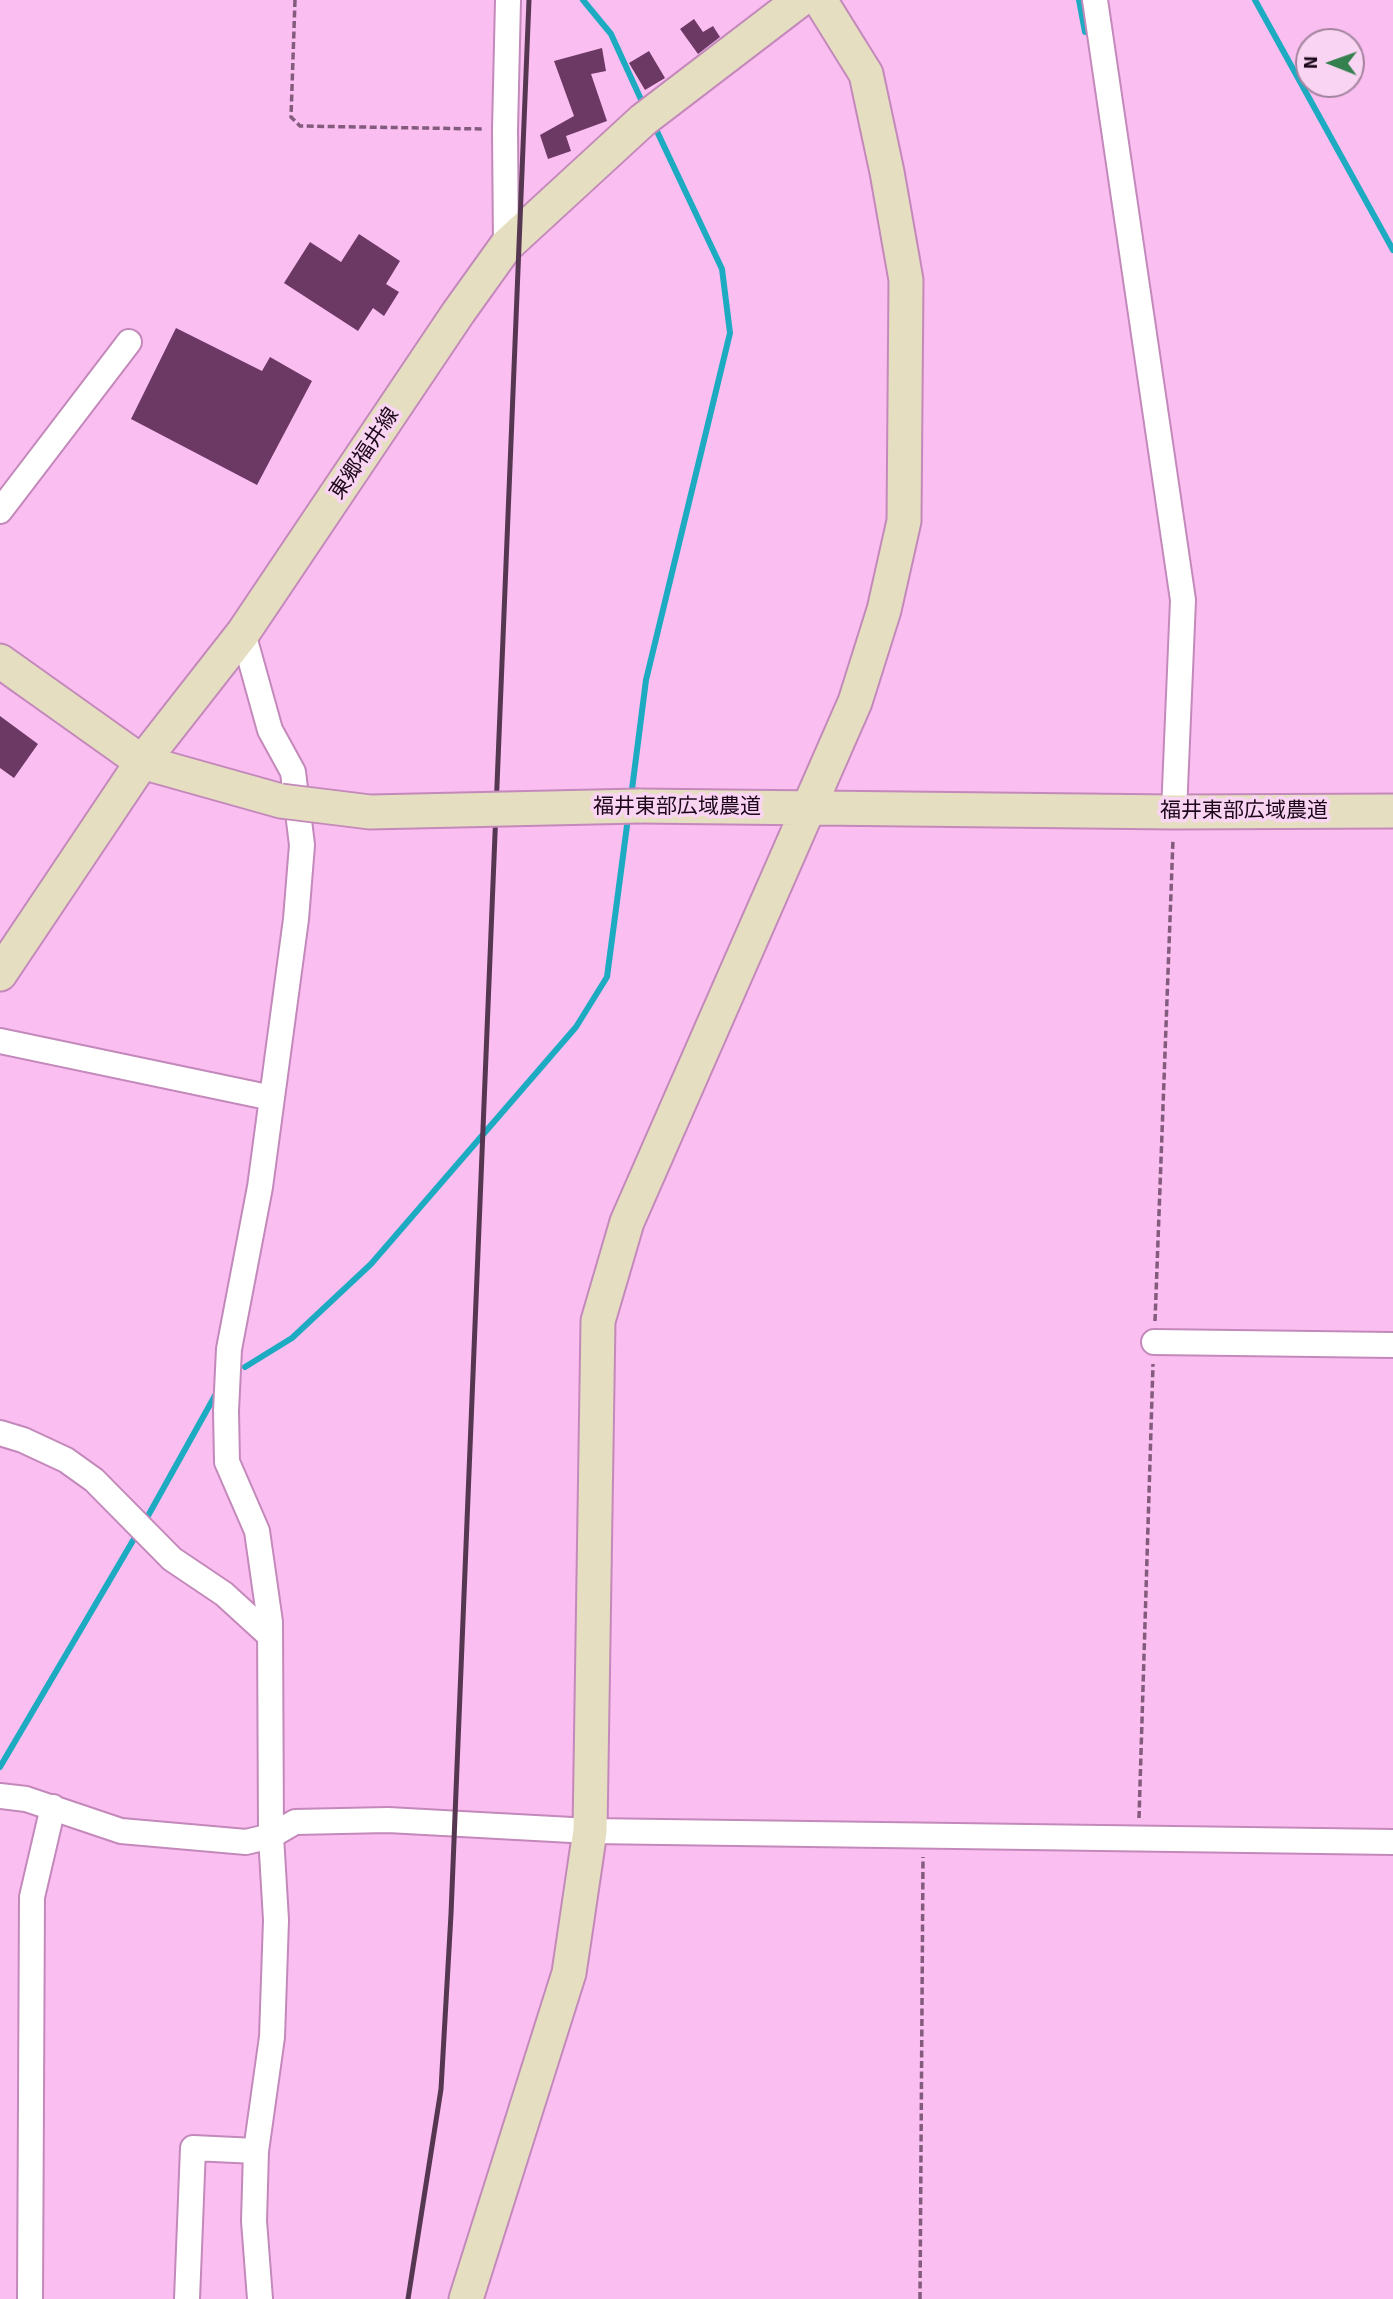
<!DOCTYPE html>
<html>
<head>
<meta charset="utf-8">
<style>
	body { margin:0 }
	#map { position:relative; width:1393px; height:2299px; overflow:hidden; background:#fbbef1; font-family:Signika,sans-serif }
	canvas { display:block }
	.north { position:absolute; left:1295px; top:28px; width:70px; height:70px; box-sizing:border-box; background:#fad5f3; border:2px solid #a2839d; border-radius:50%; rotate:271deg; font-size:19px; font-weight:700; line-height:28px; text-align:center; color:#1d081b }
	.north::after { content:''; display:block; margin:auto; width:24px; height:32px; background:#34804e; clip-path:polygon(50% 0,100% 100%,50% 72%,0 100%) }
</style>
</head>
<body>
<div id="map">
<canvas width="1393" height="2299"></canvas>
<div class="north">N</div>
</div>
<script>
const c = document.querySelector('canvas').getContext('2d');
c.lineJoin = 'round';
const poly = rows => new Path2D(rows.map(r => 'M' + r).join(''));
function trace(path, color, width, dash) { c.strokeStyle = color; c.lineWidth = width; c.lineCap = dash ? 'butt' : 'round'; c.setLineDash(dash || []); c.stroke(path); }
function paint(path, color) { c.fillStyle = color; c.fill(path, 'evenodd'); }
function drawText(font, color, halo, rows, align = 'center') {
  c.font = font + ' Signika,"Noto Sans JP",sans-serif'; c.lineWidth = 7; c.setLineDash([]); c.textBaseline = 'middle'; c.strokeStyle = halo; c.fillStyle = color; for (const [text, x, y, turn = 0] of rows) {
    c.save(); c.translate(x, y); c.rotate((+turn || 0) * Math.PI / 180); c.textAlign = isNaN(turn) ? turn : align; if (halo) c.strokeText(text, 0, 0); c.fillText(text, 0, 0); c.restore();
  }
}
trace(poly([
	[583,0,611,34,644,106],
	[1079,0,1085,32],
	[1255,0,1393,250],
	[631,797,646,680,730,333,722,269,654,125],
	[245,1367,292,1338,371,1264,576,1027,607,977,628,818],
	[144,1523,217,1392],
	[0,1767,138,1532]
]), '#1dabc2', 6);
paint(poly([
	[694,19,703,32,713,26,720,37,698,54,680,29],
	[602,48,606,71,591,74,607,121,566,136,571,151,548,159,540,135,574,116,554,61],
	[649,51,665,78,645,90,629,63],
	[359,234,400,261,386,284,399,292,384,316,373,308,358,331,284,283,310,242,341,262],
	[176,328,262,371,270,357,312,381,257,485,131,419],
	[0,716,38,744,14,778,0,768]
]), '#6c3965');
const street = poly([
	[1095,0,1183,600,1174,812],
	[506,246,505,130,508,0],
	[0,511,129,342],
	[243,633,270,730,293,772,302,845,296,919,260,1187,229,1349,226,1411,227,1462,257,1531,270,1622,271,1836,276,1920,272,2037,256,2151,254,2221,260,2299],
	[0,1041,272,1098],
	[1154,1342,1393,1345],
	[0,1433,23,1440,66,1460,94,1480,172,1559,224,1594,270,1636],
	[0,1796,26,1799,121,1831,246,1842,271,1836,295,1822,388,1820,590,1831,1393,1842],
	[30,2299,32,1897,53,1807],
	[187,2299,193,2148,256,2151]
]);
const secondary = poly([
	[0,661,142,762,281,801],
	[639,806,1174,812,1393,811],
	[0,974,142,762,243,633,458,313,506,246,643,120,800,0],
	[466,2299,569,1973,590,1831,598,1321,627,1222,855,702,884,610,904,521,906,280,887,172,866,74,820,0]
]);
trace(street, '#c389ba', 28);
trace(secondary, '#c389ba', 37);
trace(poly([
	[295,0,291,117,300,126,483,129],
	[1155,1321,1173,839],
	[1139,1818,1153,1364],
	[920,2299,923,1857]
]), '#835c7d', 3.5, [7, 3.5]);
trace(street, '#fff', 24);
trace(secondary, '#e6dec1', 33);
trace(poly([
	[408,2299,441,2089,451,1914,529,0]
]), '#563752', 5);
const secondaryBridge = poly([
	[281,801,370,812,639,806]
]);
trace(secondaryBridge, '#c389ba', 37, []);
trace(secondaryBridge, '#e6dec1', 33);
drawText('21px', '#1d081b', '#fad5f3', [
	["東郷福井線",365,454,-56],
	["福井東部広域農道",677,807],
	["福井東部広域農道",1244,811]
]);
</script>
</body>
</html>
